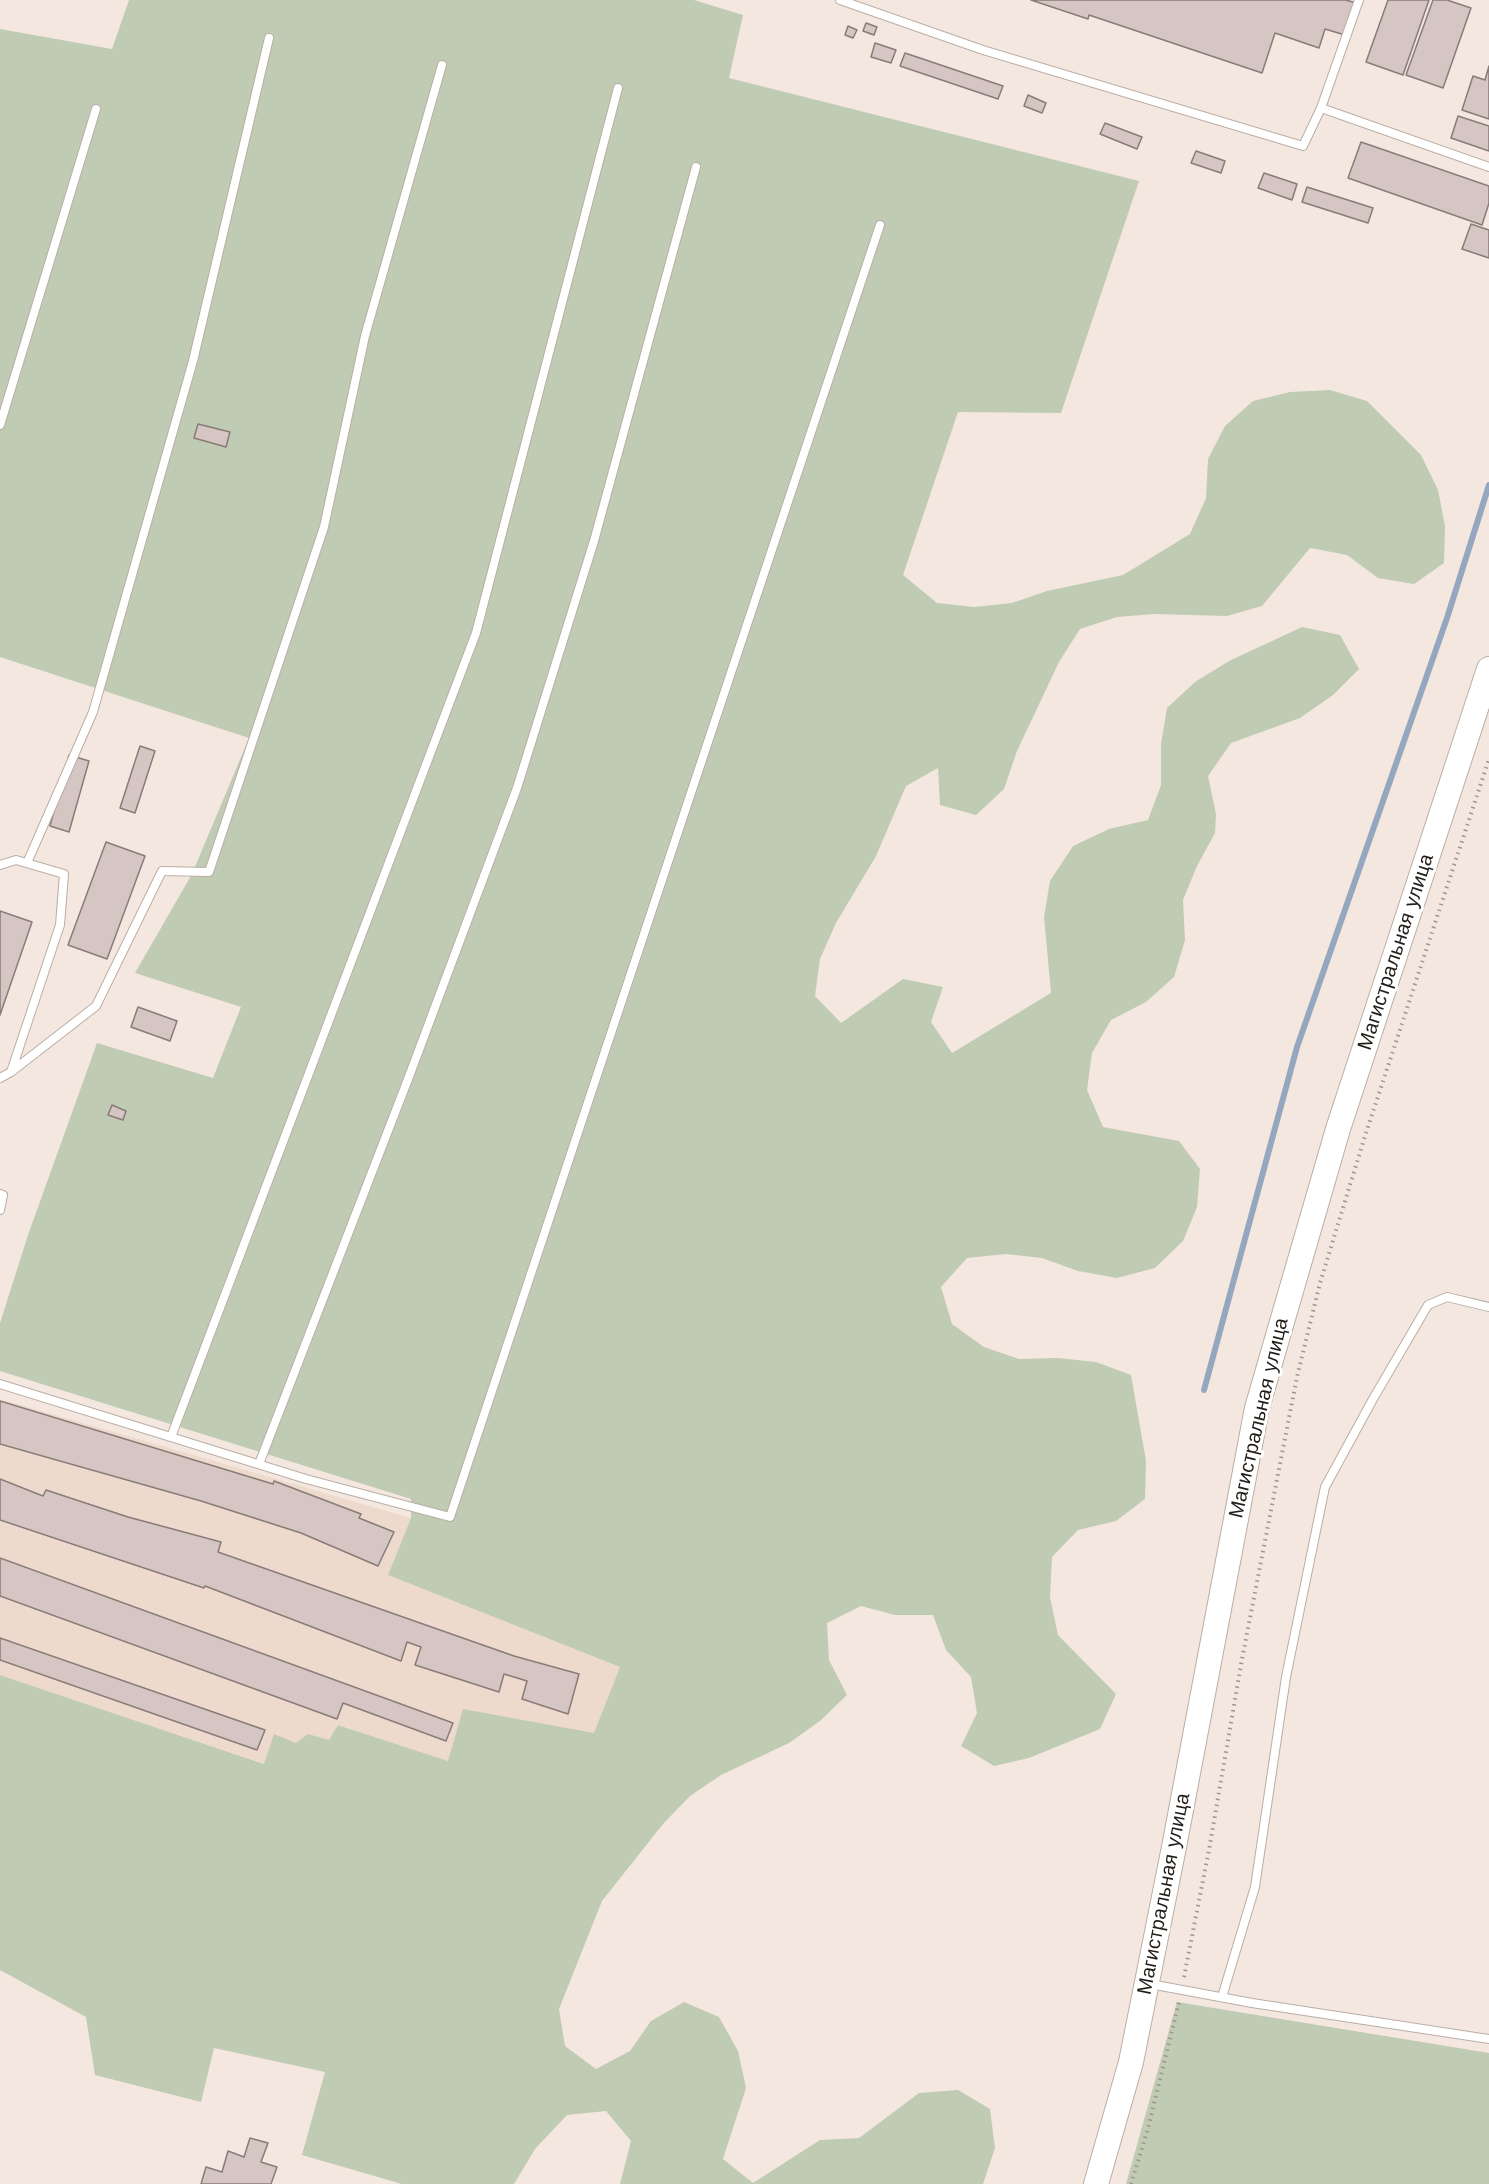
<!DOCTYPE html>
<html>
<head>
<meta charset="utf-8">
<style>
	body { margin:0 }
	canvas { display:block; background:#f4e7df }
</style>
</head>
<body>
<canvas width="1489" height="2184"></canvas>
<script>
const c = document.querySelector('canvas').getContext('2d');
c.lineJoin = 'round';
function paint(path, color) { c.fillStyle = color; c.fill(path, 'evenodd'); }
const poly = rows => new Path2D(rows.map(r => 'M' + r).join(''));
function trace(path, color, width, dash) { c.strokeStyle = color; c.lineWidth = width; c.lineCap = dash ? 'butt' : 'round'; c.setLineDash(dash || []); c.stroke(path); }
function drawText(font, color, halo, rows, align = 'center') {
  c.font = font + ' "Work Sans",sans-serif'; c.lineWidth = 6; c.setLineDash([]); c.textBaseline = 'middle'; c.strokeStyle = halo; c.fillStyle = color; for (const [text, x, y, turn = 0] of rows) {
    c.save(); c.translate(x, y); c.rotate((+turn || 0) * Math.PI / 180); c.textAlign = isNaN(turn) ? turn : align; if (halo) c.strokeText(text, 0, 0); c.fillText(text, 0, 0); c.restore();
  }
}
paint(poly([
	[0,1399,411,1518,388,1575,620,1667,595,1733,448,1761,339,1725,330,1741,296,1743,265,1764,0,1675]
]), '#eedacd');
paint(poly([
	[129,0,694,0,743,15,729,78,1139,181,1061,413,958,412,903,575,937,603,974,607,1012,603,1047,591,1123,575,1190,534,1206,498,1208,459,1225,426,1253,401,1290,392,1330,390,1367,401,1421,455,1438,490,1445,526,1444,563,1414,584,1378,578,1347,555,1310,548,1262,606,1227,616,1155,614,1117,617,1080,629,1059,662,1017,751,1004,789,976,815,940,805,938,768,906,786,876,856,836,923,820,959,815,996,841,1023,903,979,943,987,931,1022,952,1053,1051,993,1044,917,1050,881,1073,846,1109,829,1148,820,1161,785,1161,744,1167,708,1195,682,1229,661,1302,627,1340,635,1359,669,1333,695,1300,718,1231,743,1208,776,1216,814,1215,833,1197,866,1183,900,1185,940,1174,977,1146,1002,1111,1020,1092,1053,1087,1090,1103,1127,1179,1141,1200,1169,1197,1207,1183,1241,1155,1268,1117,1278,1078,1271,1042,1258,1006,1254,967,1258,941,1287,952,1324,984,1347,1019,1359,1058,1358,1096,1362,1131,1375,1146,1461,1145,1499,1116,1521,1078,1530,1052,1557,1050,1597,1058,1635,1116,1694,1100,1729,1029,1758,994,1766,961,1746,977,1713,971,1677,946,1650,933,1615,895,1615,861,1606,827,1623,829,1660,847,1695,820,1721,789,1743,721,1775,690,1796,663,1824,602,1901,559,2009,565,2046,596,2069,630,2051,651,2021,684,2002,719,2017,738,2051,746,2088,723,2159,753,2183,820,2140,859,2138,919,2093,958,2090,990,2109,995,2148,983,2184,620,2184,631,2141,606,2111,567,2115,535,2149,514,2184,402,2184,302,2155,325,2072,214,2048,201,2102,95,2075,86,2017,0,1970,0,1675,264,1764,274,1734,296,1743,308,1734,329,1740,338,1725,448,1761,463,1709,594,1733,620,1667,388,1575,411,1518,411,1499,0,1371,0,1323,28,1235,97,1043,213,1078,241,1007,135,973,192,874,249,738,0,657,0,29,112,49],
	[1177,2002,1489,2053,1489,2184,1126,2184]
]), '#c0cbb3');
trace(poly([
	[1204,1390,1297,1047,1447,618,1489,485]
]), '#95a7bf', 6);
const building = poly([
	[1031,0,1346,0,1356,3,1345,35,1325,29,1319,48,1275,33,1262,73,1089,15,1088,19,1031,0],
	[1388,0,1429,0,1403,75,1366,62,1388,0],
	[1433,0,1447,0,1471,8,1443,88,1406,75,1433,0],
	[866,23,877,27,874,35,863,31,866,23],
	[848,26,857,30,853,38,845,35,848,26],
	[875,43,896,50,891,63,871,57,875,43],
	[905,53,1003,86,998,99,900,66,905,53],
	[1489,66,1489,119,1462,110,1473,76,1485,80,1489,66],
	[1028,95,1046,103,1042,113,1024,106,1028,95],
	[1458,116,1489,126,1489,151,1451,138,1458,116],
	[1105,123,1142,137,1137,149,1100,134,1105,123],
	[1361,142,1489,186,1489,203,1482,225,1348,178,1361,142],
	[1196,151,1225,161,1221,173,1191,163,1196,151],
	[1264,173,1297,184,1292,200,1258,188,1264,173],
	[1307,187,1373,208,1368,223,1302,202,1307,187],
	[1471,224,1489,230,1489,258,1462,249,1471,224],
	[198,424,230,432,226,447,194,438,198,424],
	[140,746,155,751,135,813,120,808,140,746],
	[69,755,89,761,69,832,50,826,69,755],
	[106,842,145,856,107,959,68,945,106,842],
	[0,911,32,922,0,1015,0,911],
	[138,1007,177,1021,170,1041,131,1027,138,1007],
	[112,1105,126,1111,123,1120,108,1115,112,1105],
	[0,1401,273,1484,274,1481,361,1514,359,1518,394,1532,378,1566,301,1533,201,1501,0,1444,0,1401],
	[0,1479,43,1496,46,1490,128,1517,221,1542,218,1552,514,1656,579,1674,568,1714,522,1699,527,1681,504,1674,499,1692,415,1665,421,1647,407,1642,401,1661,205,1586,204,1588,0,1520,0,1479],
	[0,1558,453,1723,446,1741,343,1703,337,1719,0,1596,0,1558],
	[0,1638,265,1730,257,1750,0,1660,0,1638],
	[250,2138,268,2143,261,2162,277,2167,271,2184,201,2184,206,2167,222,2172,228,2151,244,2157,250,2138]
]);
paint(building, '#d5c5c3');
trace(building, '#897b78', 1.5);
const lane = poly([
	[840,0,983,50,1303,146,1321,108,1359,0],
	[1321,108,1489,167],
	[0,425,96,109],
	[27,863,93,712,193,361,269,38],
	[0,865,16,860,64,874,60,925,11,1072,0,1078],
	[11,1072,96,1006,162,871,209,872,324,527,365,336,442,65],
	[0,1194,3,1195,0,1210],
	[0,1384,306,1479,450,1517,880,225],
	[171,1437,476,633,618,88],
	[259,1464,410,1074,517,788,594,541,696,167],
	[1150,1984,1252,2003,1489,2039],
	[1222,1997,1255,1887,1286,1677,1325,1487,1373,1399,1428,1305,1447,1297,1489,1307]
]);
const secondary = poly([
	[1096,2184,1131,2062,1174,1847,1257,1408,1338,1129,1489,669]
]);
trace(lane, '#baaea5', 10);
trace(secondary, '#baaea5', 26);
trace(poly([
	[1184,1977,1209,1850,1242,1659,1280,1464,1297,1377,1320,1283,1365,1136,1489,759],
	[1131,2184,1147,2132,1179,2002]
]), '#9f968f', 4, [1.5, 4.5]);
trace(lane, '#fff', 8);
trace(secondary, '#fff', 24);
drawText('20px', '#211d19', '#fff', [
	["Магистральная улица",1396,952,-72],
	["Магистральная улица",1259,1418,-77],
	["Магистральная улица",1164,1894,-79]
]);
</script>
</body>
</html>
